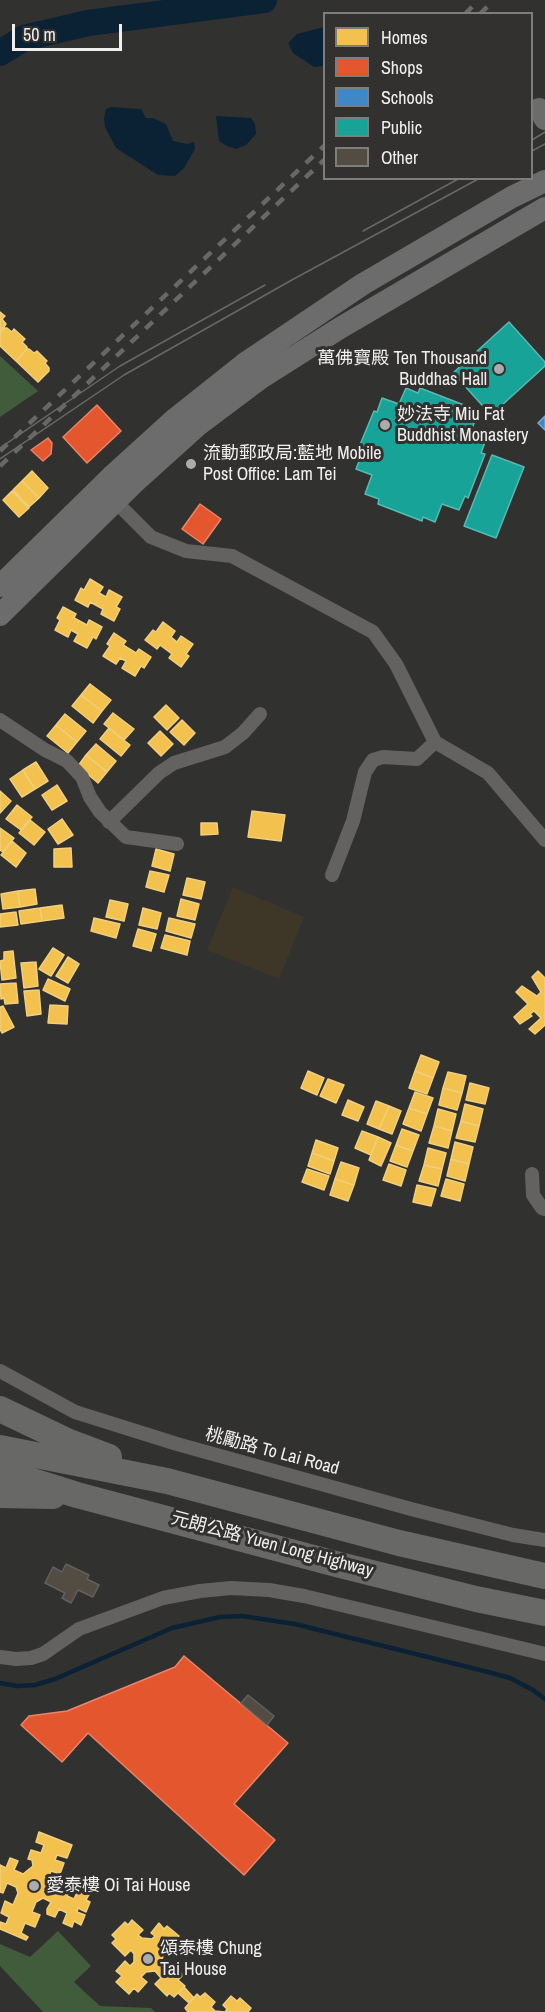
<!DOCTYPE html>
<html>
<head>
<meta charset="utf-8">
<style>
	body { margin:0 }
	#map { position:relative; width:545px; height:2012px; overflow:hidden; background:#313130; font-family:"Archivo Narrow",sans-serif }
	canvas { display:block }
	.legend { position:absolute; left:323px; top:12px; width:210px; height:168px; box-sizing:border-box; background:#32312f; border:2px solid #7e7d7b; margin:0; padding:8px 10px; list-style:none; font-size:18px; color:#f0efee }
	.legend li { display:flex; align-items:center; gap:12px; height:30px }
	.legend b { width:30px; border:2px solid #7e7d7b }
	.scale { position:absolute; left:12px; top:24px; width:110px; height:27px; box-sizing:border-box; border:3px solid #f0efee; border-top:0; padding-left:8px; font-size:18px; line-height:21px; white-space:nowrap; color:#f0efee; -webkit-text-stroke:4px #32312f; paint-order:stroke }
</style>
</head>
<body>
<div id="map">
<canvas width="545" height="2012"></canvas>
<ul class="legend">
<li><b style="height:16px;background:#f2c14e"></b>Homes</li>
<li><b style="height:16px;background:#e4572e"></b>Shops</li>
<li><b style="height:16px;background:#3f88c5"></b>Schools</li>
<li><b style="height:16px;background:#17a398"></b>Public</li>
<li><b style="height:16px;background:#524c42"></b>Other</li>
</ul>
<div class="scale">50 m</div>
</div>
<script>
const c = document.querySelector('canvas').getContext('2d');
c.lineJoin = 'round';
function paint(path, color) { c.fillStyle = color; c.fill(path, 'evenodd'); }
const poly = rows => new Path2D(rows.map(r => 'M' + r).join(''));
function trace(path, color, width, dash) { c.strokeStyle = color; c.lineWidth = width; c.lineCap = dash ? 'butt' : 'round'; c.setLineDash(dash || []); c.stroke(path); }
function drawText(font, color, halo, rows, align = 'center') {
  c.font = font + ' "Archivo Narrow","Noto Sans TC",sans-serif'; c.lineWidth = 6; c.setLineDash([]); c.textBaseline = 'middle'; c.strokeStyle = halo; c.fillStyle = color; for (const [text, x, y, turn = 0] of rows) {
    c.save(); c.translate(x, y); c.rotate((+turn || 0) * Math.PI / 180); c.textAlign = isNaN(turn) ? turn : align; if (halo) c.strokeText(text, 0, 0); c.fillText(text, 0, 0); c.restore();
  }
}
paint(poly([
	[233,887,304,917,279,979,207,950]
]), '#3e3728');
paint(poly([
	[0,356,38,391,0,417],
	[58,1931,91,1966,74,1982,100,2006,151,2008,155,2012,43,2012,0,1966,0,1944,30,1957]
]), '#405c3a');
paint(poly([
	[324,27,324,66,314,67,293,53,288,43,297,34],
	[111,107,141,109,146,118,153,118,166,124,173,141,188,144,194,142,195,149,184,168,175,176,158,175,116,148,105,127,104,118,106,109],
	[216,116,251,118,255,124,256,134,246,145,236,149,227,146,219,141]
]), '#0a2234');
const homes = poly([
	[0,312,5,316,2,319,6,324,0,333,0,312],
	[4,328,7,328,12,332,14,329,25,339,22,342,27,347,27,349,16,361,0,346,0,333,4,328],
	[27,349,29,349,34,353,37,351,47,361,45,363,49,368,49,371,38,382,16,361,27,349],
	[32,471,48,488,39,498,22,481,32,471],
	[22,481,39,498,29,507,13,490,22,481],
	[12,491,29,508,19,517,3,500,12,491],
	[90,579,103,587,99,593,106,597,109,590,122,597,116,607,120,609,114,621,101,614,103,609,90,602,88,607,75,600,81,588,84,590,90,579],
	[63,607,76,614,74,618,87,625,89,620,102,627,96,639,93,637,87,648,74,641,78,634,71,630,68,637,55,630,60,620,57,618,63,607],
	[163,622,175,631,171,637,177,642,181,636,193,644,186,654,189,656,181,667,169,658,172,654,160,645,157,649,145,640,153,630,156,632,163,622],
	[114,633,126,641,123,645,136,653,139,649,151,657,144,668,141,666,135,676,122,668,126,661,120,658,116,664,103,656,110,646,107,644,114,633],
	[90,684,111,700,102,711,81,695,90,684],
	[81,695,102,711,93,723,72,706,81,695],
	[166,705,179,718,167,730,154,717,166,705],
	[113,713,134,729,124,740,104,724,113,713],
	[65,714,86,731,77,742,56,725,65,714],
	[182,720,195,733,184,745,170,732,182,720],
	[56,725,77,742,68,753,47,736,56,725],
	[109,728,130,745,121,756,100,739,109,728],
	[160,731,173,744,161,756,148,743,160,731],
	[96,744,116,761,107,772,86,755,96,744],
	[86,755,107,772,98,783,78,766,86,755],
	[36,762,48,781,35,789,23,770,36,762],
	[23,770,35,789,22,797,10,779,23,770],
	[57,785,67,801,52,810,42,795,57,785],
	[0,791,11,801,0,813,0,791],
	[17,805,32,817,21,830,6,819,17,805],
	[252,811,285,815,281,841,248,837,252,811],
	[62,819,73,835,58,844,48,829,62,819],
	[30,820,45,832,34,845,19,833,30,820],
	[201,823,217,823,218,834,201,835,201,823],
	[0,828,14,838,3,852,0,850,0,828],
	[12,841,26,853,16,867,1,855,12,841],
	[71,848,72,867,54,867,54,849,71,848],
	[156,849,174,854,170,871,152,866,156,849],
	[150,871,169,875,164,892,146,887,150,871],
	[187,878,205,882,201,899,183,895,187,878],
	[35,889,37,904,20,907,18,891,35,889],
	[18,891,20,907,3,909,1,894,18,891],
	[181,899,199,904,195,920,177,916,181,899],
	[110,900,128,904,124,921,106,917,110,900],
	[62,905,64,918,42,921,40,908,62,905],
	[40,908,42,921,21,924,19,911,40,908],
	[143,908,161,913,157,929,139,925,143,908],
	[16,912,18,925,0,927,0,914,16,912],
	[94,918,120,924,116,938,91,931,94,918],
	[169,918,195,924,191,938,166,931,169,918],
	[138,929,156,934,151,951,133,946,138,929],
	[165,935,190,941,187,955,161,948,165,935],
	[53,948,64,955,51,976,39,969,53,948],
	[13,951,16,978,2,980,0,961,4,960,4,952,13,951],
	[68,957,79,964,68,983,56,976,68,957],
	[36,962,38,986,24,988,21,963,36,962],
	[538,971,545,978,545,1025,535,1034,529,1029,541,1018,534,1011,530,1014,532,1016,520,1024,514,1017,528,1004,516,992,522,986,537,996,541,992,532,977,538,971],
	[48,979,70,989,65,1001,43,990,48,979],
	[16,983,18,1003,5,1004,4,998,1,999,0,984,16,983],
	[39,990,41,1014,27,1016,24,991,39,990],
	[50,1005,68,1006,67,1024,48,1023,50,1005],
	[3,1006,14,1027,2,1033,0,1029,0,1007,3,1006],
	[421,1055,439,1062,433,1078,415,1071,421,1055],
	[308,1071,324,1078,317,1095,301,1088,308,1071],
	[415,1071,433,1078,427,1094,409,1088,415,1071],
	[448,1072,466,1076,462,1093,443,1088,448,1072],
	[328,1079,344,1085,336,1103,320,1096,328,1079],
	[470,1083,489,1088,485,1104,466,1100,470,1083],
	[443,1088,462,1093,457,1110,439,1105,443,1088],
	[415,1092,433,1098,427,1114,409,1108,415,1092],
	[348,1100,364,1107,358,1121,342,1115,348,1100],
	[376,1101,389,1106,379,1129,367,1124,376,1101],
	[465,1104,483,1109,479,1126,461,1121,465,1104],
	[389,1106,401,1111,392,1134,379,1129,389,1106],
	[409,1108,427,1114,421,1131,403,1124,409,1108],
	[438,1109,456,1114,452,1131,434,1126,438,1109],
	[461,1121,479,1126,475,1142,456,1138,461,1121],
	[434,1126,452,1131,448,1148,429,1143,434,1126],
	[402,1129,419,1135,413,1151,396,1145,402,1129],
	[362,1131,378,1137,371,1155,355,1148,362,1131],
	[378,1137,391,1143,381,1166,369,1160,378,1137],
	[316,1140,338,1148,334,1161,312,1153,316,1140],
	[455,1142,473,1147,469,1164,451,1159,455,1142],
	[396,1145,413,1151,407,1167,390,1161,396,1145],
	[428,1148,446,1153,442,1169,424,1165,428,1148],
	[312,1153,334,1161,330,1174,308,1166,312,1153],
	[451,1159,469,1164,465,1181,447,1176,451,1159],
	[341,1162,359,1168,354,1185,335,1179,341,1162],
	[389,1164,406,1170,401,1186,383,1180,389,1164],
	[424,1165,442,1169,438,1186,419,1181,424,1165],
	[307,1169,329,1176,324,1190,302,1182,307,1169],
	[335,1179,354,1185,348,1201,330,1195,335,1179],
	[446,1179,464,1184,460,1201,441,1196,446,1179],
	[417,1185,436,1189,431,1206,413,1202,417,1185],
	[39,1832,72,1845,67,1858,57,1855,55,1860,64,1863,60,1874,51,1871,49,1877,52,1885,59,1888,61,1883,71,1888,67,1896,74,1899,79,1888,90,1893,86,1900,90,1902,86,1912,78,1908,77,1912,85,1915,81,1925,74,1921,72,1927,63,1923,67,1913,59,1909,55,1917,47,1914,47,1909,51,1902,43,1898,36,1902,32,1912,40,1915,35,1927,25,1923,21,1933,28,1937,26,1940,0,1929,0,1922,6,1924,9,1917,1,1913,5,1901,13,1905,18,1893,16,1887,7,1883,3,1893,0,1892,0,1865,6,1868,10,1858,18,1861,14,1870,23,1874,33,1866,32,1860,28,1859,31,1850,41,1853,44,1845,36,1842,39,1832],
	[132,1920,143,1930,138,1935,142,1938,152,1939,155,1936,151,1933,159,1923,164,1929,167,1926,179,1936,175,1940,180,1944,171,1955,167,1951,163,1955,162,1961,170,1969,176,1967,183,1975,178,1980,185,1986,174,1997,169,1993,167,1996,155,1984,161,1978,155,1971,146,1972,141,1977,147,1982,138,1992,134,1988,129,1994,116,1982,122,1976,116,1971,125,1961,130,1966,134,1962,134,1954,131,1950,125,1956,112,1943,116,1939,112,1935,125,1922,128,1925,132,1920],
	[184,1987,194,1998,189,2003,178,1993,184,1987],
	[205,1993,215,2002,211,2007,215,2011,225,2012,227,2009,223,2005,231,1996,237,2001,240,1998,251,2008,248,2012,188,2012,185,2008,197,1994,200,1997,205,1993]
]);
paint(homes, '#f2c14e');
trace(homes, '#f1cf7e', 1.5);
const shops = poly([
	[97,405,121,431,87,463,63,437,97,405],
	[48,438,52,443,51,454,43,461,31,450,48,438],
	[200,504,221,519,203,544,182,529,200,504],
	[184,1656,288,1743,234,1804,275,1840,244,1875,88,1733,62,1762,21,1725,29,1716,67,1711,175,1667,184,1656]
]);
paint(shops, '#e4572e');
trace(shops, '#e88568', 1.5);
const schools = poly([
	[545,416,545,430,538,423,545,416]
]);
paint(schools, '#3f88c5');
trace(schools, '#74a7d1', 1.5);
const public = poly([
	[509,322,545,362,545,366,491,415,453,373,509,322],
	[406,388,418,393,420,388,464,405,462,410,477,416,471,431,487,437,481,453,485,454,468,498,465,496,459,510,442,504,435,522,423,517,422,521,378,504,379,499,365,494,372,475,356,469,362,454,357,452,374,411,377,412,382,398,399,404,406,388],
	[492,455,524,467,496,538,464,526,492,455]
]);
paint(public, '#17a398');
trace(public, '#58bab2', 1.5);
trace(poly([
	[0,1683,17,1686,35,1685,55,1679,172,1628,220,1617,242,1616,295,1624,488,1672,510,1678,533,1690,545,1699]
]), '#0a2234', 4.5);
trace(poly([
	[0,53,24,38,88,23,264,0]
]), '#0a2234', 26);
const building = poly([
	[66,1564,89,1575,87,1579,99,1585,93,1597,78,1590,71,1603,62,1598,65,1593,45,1583,53,1567,62,1572,66,1564],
	[248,1695,274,1716,267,1725,241,1703,248,1695]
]);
paint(building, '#524c42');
trace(building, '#60605f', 1.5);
trace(poly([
	[115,501,151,537,186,551,232,556,373,632,396,664,435,742,488,773,545,840],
	[0,720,45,750,67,761,82,777,90,797,100,812,126,837,177,844],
	[109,822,159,773,174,763,225,747,243,733,260,714],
	[332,875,353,821,365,772,373,760,383,757,417,759,435,742],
	[532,1174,533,1195,542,1208,545,1209],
	[0,1371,75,1412,177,1444,411,1509,513,1535,545,1540],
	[0,1657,16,1659,31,1658,43,1654,79,1629,163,1598,200,1591,231,1588,269,1590,304,1596,545,1654]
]), '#636261', 14);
trace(poly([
	[539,109,545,119],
	[0,586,111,477,176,418,244,364,363,284,512,197,545,181],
	[0,615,136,481,197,426,261,378,340,328,545,208]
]), '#6c6c6c', 22);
trace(poly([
	[0,1409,69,1442,109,1457],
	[0,1448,167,1481,399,1543,545,1576],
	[0,1471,77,1495,336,1564,476,1599,545,1613],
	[0,1495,53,1496]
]), '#686867', 26);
trace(poly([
	[532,140,545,132],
	[532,151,545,144],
	[363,231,460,178],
	[0,448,120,366,265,285],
	[0,459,124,375,290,281,480,178]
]), '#686868', 1.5);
trace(poly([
	[465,14,479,0],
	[480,14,494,0],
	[0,451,324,146],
	[0,466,324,160]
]), '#686868', 4.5, [10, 10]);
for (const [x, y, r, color] of [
	[499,369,6,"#adacac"],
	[385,425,6,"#adacac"],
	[191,464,6,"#adacac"],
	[34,1886,6,"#adacac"],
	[148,1959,6,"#adacac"]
]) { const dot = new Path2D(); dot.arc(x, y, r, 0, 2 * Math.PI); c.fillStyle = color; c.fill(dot); trace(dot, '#32312f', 2); }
drawText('18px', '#f0efee', '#32312f', [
	["萬佛寶殿 Ten Thousand",487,359,"right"],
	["Buddhas Hall",487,380,"right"],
	["妙法寺 Miu Fat",397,415],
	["Buddhist Monastery",397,436],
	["流動郵政局:藍地 Mobile",203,454],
	["Post Office: Lam Tei",203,475],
	["愛泰樓 Oi Tai House",46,1886],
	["頌泰樓 Chung",160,1949],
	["Tai House",160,1970]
], 'left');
drawText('18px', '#f0efee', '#32312f', [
	["桃勵路 To Lai Road",272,1452,15],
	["元朗公路 Yuen Long Highway",272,1545,15]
]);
</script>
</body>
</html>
